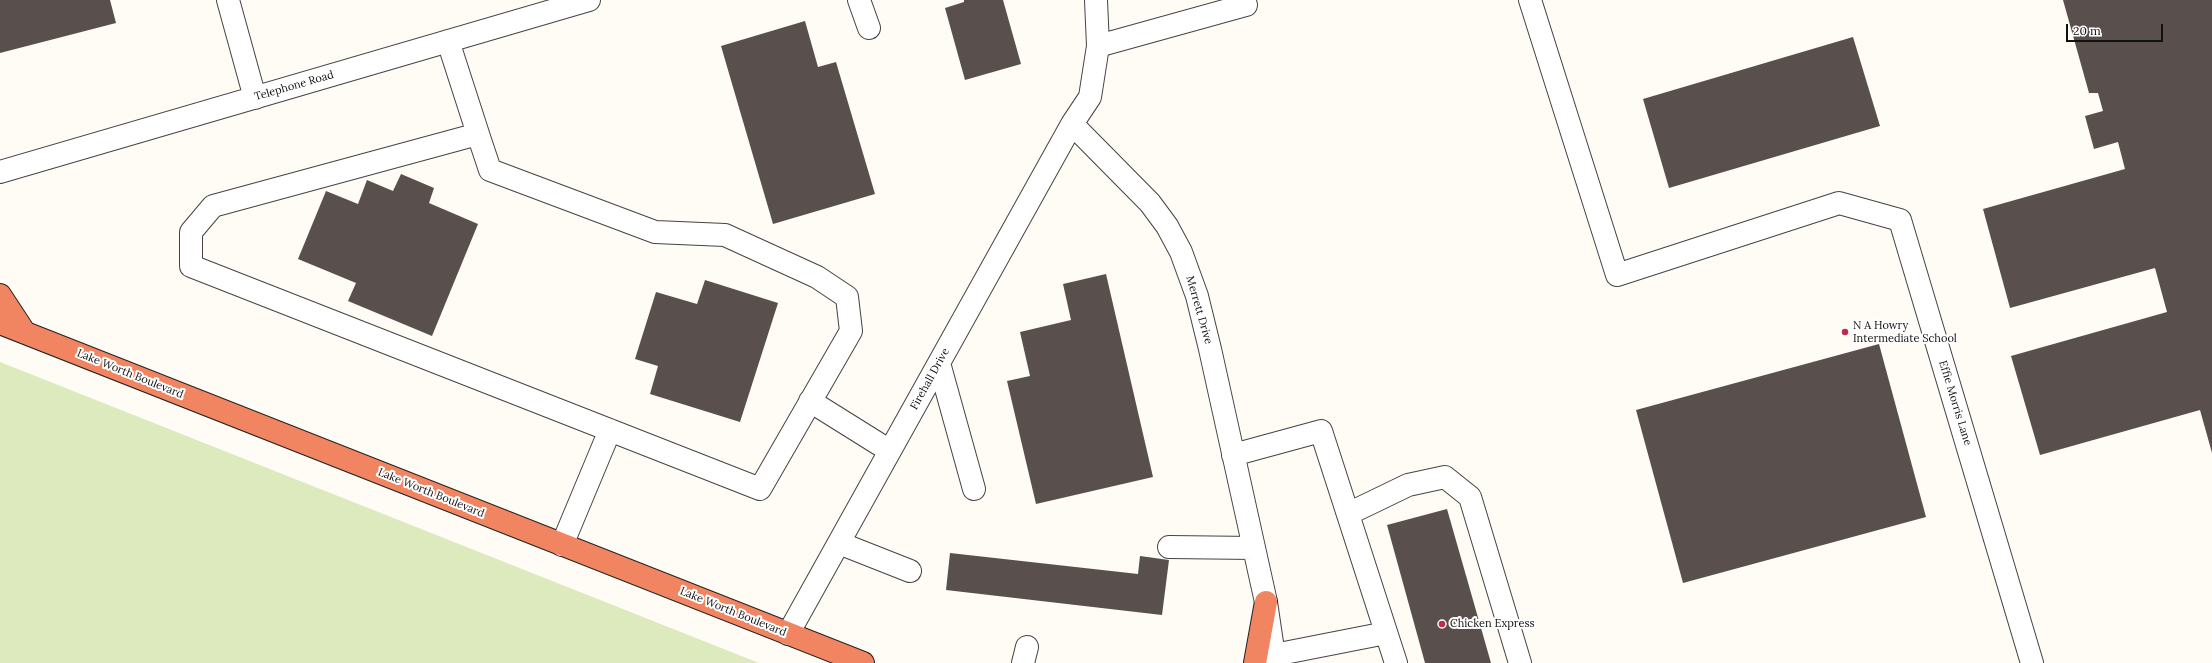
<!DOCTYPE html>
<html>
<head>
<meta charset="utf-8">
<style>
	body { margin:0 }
	#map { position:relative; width:2212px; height:663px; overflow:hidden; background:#fffbf5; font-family:Lora,serif }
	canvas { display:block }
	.scale { position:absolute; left:2066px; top:24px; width:97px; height:18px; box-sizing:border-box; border:2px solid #111; border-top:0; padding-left:5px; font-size:12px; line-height:14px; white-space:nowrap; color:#111; -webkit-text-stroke:3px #fff; paint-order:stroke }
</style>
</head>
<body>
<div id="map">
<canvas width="2212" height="663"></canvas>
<div class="scale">20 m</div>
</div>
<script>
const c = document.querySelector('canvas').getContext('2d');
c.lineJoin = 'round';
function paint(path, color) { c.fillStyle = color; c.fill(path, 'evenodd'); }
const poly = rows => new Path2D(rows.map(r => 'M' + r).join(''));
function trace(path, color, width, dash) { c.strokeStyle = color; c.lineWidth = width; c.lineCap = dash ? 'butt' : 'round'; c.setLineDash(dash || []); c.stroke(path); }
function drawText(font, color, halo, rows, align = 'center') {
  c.font = font + ' Lora,serif'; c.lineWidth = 4; c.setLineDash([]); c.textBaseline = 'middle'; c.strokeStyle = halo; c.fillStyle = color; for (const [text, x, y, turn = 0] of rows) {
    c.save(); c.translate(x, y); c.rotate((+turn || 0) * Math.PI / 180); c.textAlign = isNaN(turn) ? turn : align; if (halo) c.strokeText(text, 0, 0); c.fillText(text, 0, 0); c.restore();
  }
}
paint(poly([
	[0,362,759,663,0,663]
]), '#ddeabe');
paint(poly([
	[0,0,110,0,116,23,0,53],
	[964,0,1003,0,1021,64,965,80,945,8,964,2],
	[2063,0,2212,0,2212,453,2200,410,2040,455,2011,356,2167,312,2155,268,2010,308,1983,209,2125,169,2118,142,2094,149,2085,116,2103,111,2098,93,2089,93],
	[805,21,818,67,836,62,875,194,773,224,721,46],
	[1853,37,1880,126,1669,188,1643,99],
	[401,174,434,188,429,203,478,224,432,336,348,301,356,283,298,259,326,191,358,204,367,180,393,191],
	[1106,274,1153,477,1036,504,1007,381,1030,376,1020,332,1071,320,1063,284],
	[705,280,778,303,740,422,650,394,658,366,635,359,656,292,697,304],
	[1879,344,1926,517,1683,583,1636,410],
	[1447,509,1491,663,1425,663,1387,525],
	[950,553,1138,574,1140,556,1169,560,1162,615,946,590]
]), '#594f4d');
const minor = poly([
	[228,0,255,98],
	[859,0,869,28],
	[1530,0,1617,275,1839,203,1900,220,2032,663],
	[448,41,478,134,213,206,191,232,191,266,760,489,851,331,847,297,817,277,725,235,655,232,490,170,478,134],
	[1098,46,1246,5],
	[1072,124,1150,203,1167,226,1181,252,1197,296,1210,349,1266,602,1275,663],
	[0,172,589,0],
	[939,363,974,489],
	[810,401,890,451],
	[1233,455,1321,431,1396,663],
	[1348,514,1408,485,1445,477,1470,497,1520,663],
	[839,543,910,571],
	[562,545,610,430],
	[1169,547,1254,548],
	[788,634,1072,124,1090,97,1098,46,1096,0],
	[1274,655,1386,633],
	[1023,663,1027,647]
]);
const highway = poly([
	[0,295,25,333],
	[0,323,863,663],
	[1255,663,1266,602]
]);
trace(minor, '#444', 24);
trace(highway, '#222', 24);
trace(minor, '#fff', 22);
trace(highway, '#f18561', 22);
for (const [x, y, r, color] of [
	[1845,332,4,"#bf2a50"],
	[1442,624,4,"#bf2a50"]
]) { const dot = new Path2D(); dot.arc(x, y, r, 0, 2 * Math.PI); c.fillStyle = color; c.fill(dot); trace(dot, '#fff', 1.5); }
drawText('11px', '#111', '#fff', [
	["Telephone Road",294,86,-16],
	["Merrett Drive",1199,310,74],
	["Lake Worth Boulevard",130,374,22],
	["Firehall Drive",930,379,-61],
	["Effie Morris Lane",1955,403,73],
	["Lake Worth Boulevard",431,493,22],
	["Lake Worth Boulevard",733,612,22]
]);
drawText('11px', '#111', '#fff', [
	["N A Howry",1853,326],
	["Intermediate School",1853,339],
	["Chicken Express",1450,624]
], 'left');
</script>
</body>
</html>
